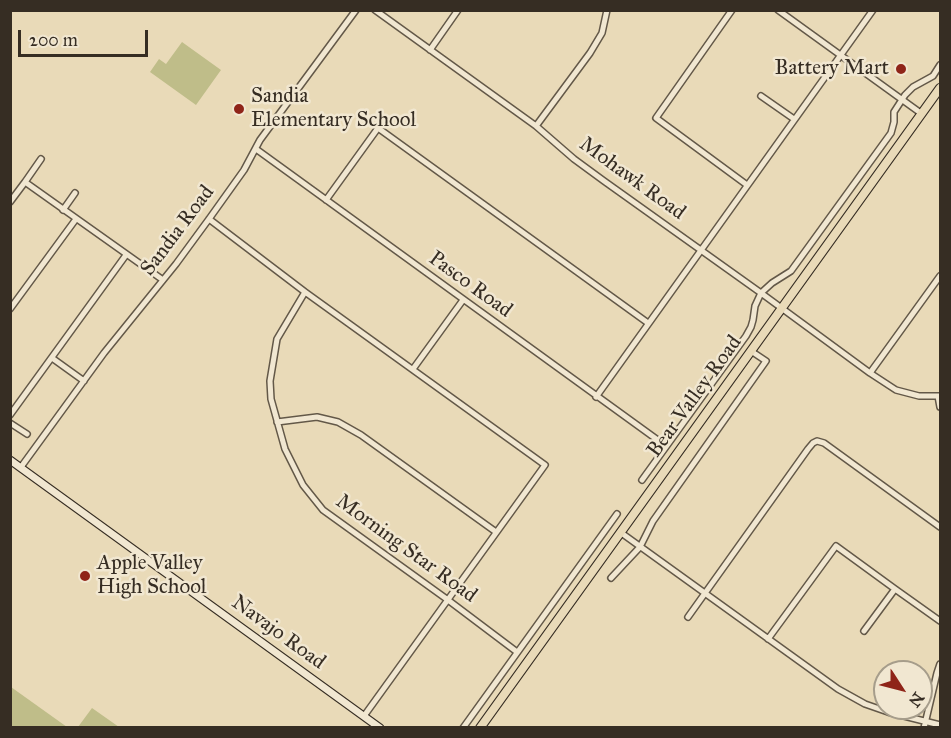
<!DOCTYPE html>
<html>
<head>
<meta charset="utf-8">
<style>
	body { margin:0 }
	#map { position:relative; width:951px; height:738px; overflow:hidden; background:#e9dab8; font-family:"IM FELL Great Primer",serif }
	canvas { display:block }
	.frame { position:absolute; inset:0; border:12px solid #362d23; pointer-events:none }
	.north { position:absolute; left:873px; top:660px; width:60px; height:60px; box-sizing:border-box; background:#f1e7d1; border:2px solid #a69d8b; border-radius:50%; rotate:126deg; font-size:16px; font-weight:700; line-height:24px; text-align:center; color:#362d23 }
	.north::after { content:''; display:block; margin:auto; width:21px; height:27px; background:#8f2418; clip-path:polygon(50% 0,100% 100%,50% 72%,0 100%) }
	.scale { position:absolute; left:18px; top:30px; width:130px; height:27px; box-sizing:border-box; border:3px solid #362d23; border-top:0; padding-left:8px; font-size:18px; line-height:21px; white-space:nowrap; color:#362d23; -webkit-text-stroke:4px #f1e7d1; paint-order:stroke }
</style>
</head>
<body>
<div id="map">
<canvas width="951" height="738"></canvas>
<div class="frame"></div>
<div class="north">N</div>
<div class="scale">200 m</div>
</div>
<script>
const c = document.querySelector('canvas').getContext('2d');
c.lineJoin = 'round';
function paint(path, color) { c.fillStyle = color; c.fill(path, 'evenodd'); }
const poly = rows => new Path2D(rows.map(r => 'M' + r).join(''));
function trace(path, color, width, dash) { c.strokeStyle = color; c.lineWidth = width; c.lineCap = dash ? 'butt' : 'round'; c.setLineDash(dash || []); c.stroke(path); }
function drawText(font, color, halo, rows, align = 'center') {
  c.font = font + ' "IM FELL Great Primer",serif'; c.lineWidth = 5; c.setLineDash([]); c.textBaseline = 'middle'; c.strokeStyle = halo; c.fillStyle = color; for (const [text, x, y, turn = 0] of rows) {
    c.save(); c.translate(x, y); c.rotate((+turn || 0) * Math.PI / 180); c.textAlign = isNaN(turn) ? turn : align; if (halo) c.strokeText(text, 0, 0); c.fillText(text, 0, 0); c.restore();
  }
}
paint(poly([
	[182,42,221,70,196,105,150,72,159,59,166,64],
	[10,687,11,687,67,727,11,727],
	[92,708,119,727,78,727]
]), '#bfbd89');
const street = poly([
	[375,10,536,126,574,159,604,181,761,293,870,373,896,390,919,396,940,396],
	[732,10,656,118,747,185],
	[778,10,922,114],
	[430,50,458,10],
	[761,96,794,119],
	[536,126,590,53,602,33,607,10],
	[256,149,666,446],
	[25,182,41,159],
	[326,200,378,128,648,323],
	[10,202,25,182,163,280],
	[63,210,75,193],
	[209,219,305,292,545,465,364,716],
	[305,292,277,339,270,381,271,399,285,449,303,485,323,510,448,600,517,652],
	[10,309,76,219],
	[52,358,84,381],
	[413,369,463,300],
	[870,373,940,276],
	[938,396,940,407],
	[596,397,873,10],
	[10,415,126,255],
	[277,422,317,417,338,422,361,435,496,532],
	[10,423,27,434],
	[21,467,104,353,176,264,209,219,244,170,260,140,356,10],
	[642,480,746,336,751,327,753,320,755,306,761,293,772,283,791,271,891,133,894,122,894,112,905,95,913,87,933,76,940,65],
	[620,532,838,689,865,704,888,712,940,725],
	[611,578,640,547,653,521,766,361,751,351],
	[688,617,808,449,813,443,817,441,824,443,940,527],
	[864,631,895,589],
	[768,639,836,546,895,589,940,621],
	[463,728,617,514],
	[924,728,937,673,940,664]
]);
const secondary = poly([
	[10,460,380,728]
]);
const primary = poly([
	[480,728,940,88]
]);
trace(street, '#635848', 8);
trace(secondary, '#362d23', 9);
trace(primary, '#362d23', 10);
trace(street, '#f1e7d1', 5);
trace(secondary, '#f1e7d1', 7);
trace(primary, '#e9dab8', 8);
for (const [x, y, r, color] of [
	[901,69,6,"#8f2418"],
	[239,109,6,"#8f2418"],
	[85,576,6,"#8f2418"]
]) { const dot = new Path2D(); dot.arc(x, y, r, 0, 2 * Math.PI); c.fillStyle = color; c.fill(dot); trace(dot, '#f1e7d1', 2); }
drawText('21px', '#362d23', '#f1e7d1', [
	["Battery Mart",889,69,"right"],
	["Sandia",251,97],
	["Elementary School",251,121],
	["Apple Valley",97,564],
	["High School",97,588]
], 'left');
drawText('21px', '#362d23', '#f1e7d1', [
	["Mohawk Road",632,179,36],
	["Sandia Road",178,231,-53],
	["Pasco Road",470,285,36],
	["Bear Valley Road",695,397,-54],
	["Morning Star Road",406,549,36],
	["Navajo Road",278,633,36]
]);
</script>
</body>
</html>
